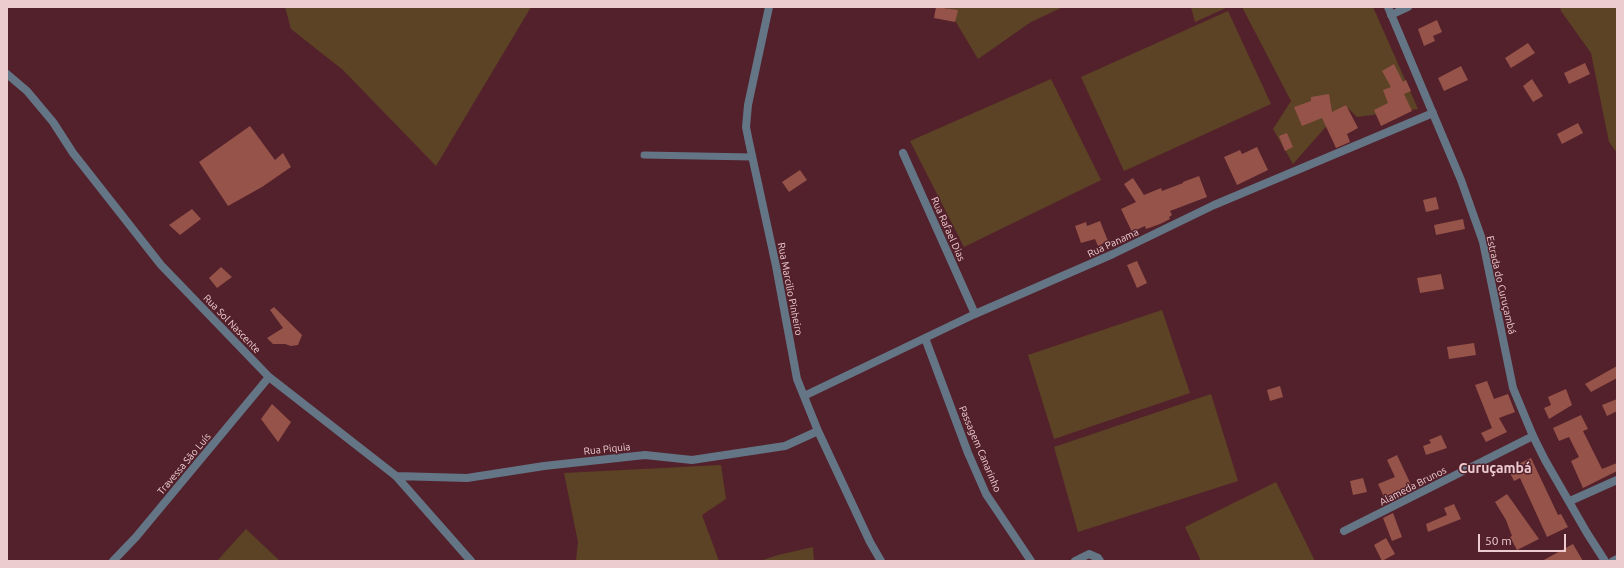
<!DOCTYPE html>
<html>
<head>
<meta charset="utf-8">
<style>
	body { margin:0 }
	#map { position:relative; width:1624px; height:568px; overflow:hidden; background:#53212b; font-family:Ubuntu,sans-serif }
	canvas { display:block }
	.frame { position:absolute; inset:0; border:8px solid #edccd0; pointer-events:none }
	.scale { position:absolute; left:1478px; top:534px; width:88px; height:18px; box-sizing:border-box; border:2px solid #edccd0; border-top:0; padding-left:5px; font-size:12px; line-height:14px; white-space:nowrap; color:#edccd0; -webkit-text-stroke:3px #53212b; paint-order:stroke }
</style>
</head>
<body>
<div id="map">
<canvas width="1624" height="568"></canvas>
<div class="frame"></div>
<div class="scale">50 m</div>
</div>
<script>
const c = document.querySelector('canvas').getContext('2d');
c.lineJoin = 'round';
function paint(path, color) { c.fillStyle = color; c.fill(path, 'evenodd'); }
const poly = rows => new Path2D(rows.map(r => 'M' + r).join(''));
function trace(path, color, width, dash) { c.strokeStyle = color; c.lineWidth = width; c.lineCap = dash ? 'butt' : 'round'; c.setLineDash(dash || []); c.stroke(path); }
function drawText(font, color, halo, rows, align = 'center') {
  c.font = font + ' Ubuntu,sans-serif'; c.lineWidth = 3; c.setLineDash([]); c.textBaseline = 'middle'; c.strokeStyle = halo; c.fillStyle = color; for (const [text, x, y, turn = 0] of rows) {
    c.save(); c.translate(x, y); c.rotate((+turn || 0) * Math.PI / 180); c.textAlign = isNaN(turn) ? turn : align; if (halo) c.strokeText(text, 0, 0); c.fillText(text, 0, 0); c.restore();
  }
}
paint(poly([
	[285,7,531,7,436,166,343,70,291,29],
	[947,7,1063,7,1031,22,978,59],
	[1191,7,1228,7,1195,22],
	[1242,7,1373,7,1418,109,1357,117,1345,105,1293,164,1273,129,1291,101],
	[1560,7,1617,7,1617,153,1609,142,1591,53,1561,11],
	[1228,11,1271,104,1124,171,1081,77],
	[1051,79,1101,180,964,247,910,141],
	[1162,310,1190,393,1054,439,1028,355],
	[1211,394,1238,481,1078,532,1054,447],
	[721,465,726,499,702,515,719,561,576,561,578,542,564,473],
	[1276,482,1315,561,1201,561,1185,527],
	[246,529,280,561,217,561],
	[813,547,814,561,760,561,778,555]
]), '#5c4325');
paint(poly([
	[936,7,958,10,955,22,934,18],
	[1437,20,1442,32,1433,36,1435,41,1424,46,1418,29],
	[1528,43,1535,53,1511,68,1505,58],
	[1585,63,1590,74,1569,84,1564,73],
	[1394,64,1403,82,1406,80,1411,91,1404,94,1412,111,1381,126,1374,110,1388,103,1383,90,1391,87,1382,71],
	[1461,66,1468,80,1444,91,1438,78],
	[1532,79,1543,96,1533,102,1523,86],
	[1329,94,1332,112,1346,105,1358,128,1347,134,1350,142,1336,148,1322,118,1302,126,1294,107,1311,101,1311,97],
	[1578,123,1583,133,1562,144,1557,134],
	[250,126,275,160,283,153,291,167,262,187,228,206,199,162],
	[1287,133,1293,147,1285,151,1279,136],
	[1257,147,1268,170,1237,185,1224,157,1240,150,1242,154],
	[800,170,807,180,789,192,782,182],
	[1199,176,1207,197,1170,211,1172,215,1169,217,1170,219,1160,224,1146,229,1145,226,1132,232,1121,209,1136,202,1124,184,1133,178,1144,195,1161,188,1162,191,1183,183,1183,182],
	[1436,197,1439,209,1426,212,1423,200],
	[192,209,201,219,180,235,169,225],
	[1463,219,1465,229,1436,235,1434,225],
	[1100,221,1108,241,1098,246,1095,239,1081,243,1075,226,1086,222,1087,226],
	[1137,261,1147,283,1137,288,1127,265],
	[221,267,232,277,217,288,209,278],
	[1441,274,1444,289,1420,293,1417,278],
	[274,307,302,335,298,345,291,346,285,344,273,344,267,338,283,328,270,310],
	[1474,343,1476,355,1449,359,1447,347],
	[1617,366,1617,378,1591,392,1585,384],
	[1487,381,1494,399,1508,394,1515,412,1499,418,1507,432,1486,442,1481,433,1492,428,1475,385],
	[1280,386,1283,397,1270,401,1267,390],
	[1566,389,1572,405,1549,419,1544,408,1551,405,1548,397],
	[1617,399,1617,411,1607,416,1602,405],
	[272,404,291,422,278,442,261,419],
	[1581,415,1588,429,1583,431,1602,469,1617,463,1617,471,1583,488,1571,461,1579,457,1569,437,1559,441,1553,428],
	[1441,435,1447,448,1426,455,1423,446,1431,443,1429,440],
	[1397,455,1413,489,1403,493,1402,490,1384,497,1378,484,1395,477,1387,460],
	[1531,458,1558,515,1561,514,1568,527,1547,537,1520,478,1514,481,1508,469],
	[1363,478,1367,492,1353,495,1350,481],
	[1507,494,1539,539,1517,550,1510,537,1512,536,1506,520,1495,502],
	[1454,504,1461,519,1428,532,1426,524,1447,515,1444,508],
	[1393,513,1402,537,1392,541,1383,518],
	[1386,538,1395,554,1382,561,1374,545],
	[1573,544,1583,561,1542,561]
]), '#965349');
trace(poly([
	[644,155,752,157]
]), '#647586', 7);
trace(poly([
	[769,7,748,105,746,127,749,142,776,266,797,379,818,431,870,542,881,561],
	[1391,15,1408,7],
	[7,74,27,91,53,122,73,153,161,265,269,377,396,476,471,561],
	[903,153,975,314],
	[925,338,968,453,986,494,1031,561],
	[804,396,975,314,1113,254,1214,205,1433,113],
	[396,476,467,478,544,466,645,455,692,460,785,446,818,431],
	[1570,501,1617,480],
	[1344,531,1533,436],
	[113,561,136,537,269,377],
	[1075,561,1089,554,1098,558,1100,561],
	[1613,561,1617,559]
]), '#647586', 8);
trace(poly([
	[1388,7,1461,180,1483,242,1513,388,1533,436,1545,460,1587,533,1605,561]
]), '#647586', 8);
drawText('10px', '#edccd0', '#53212b', [
	["Rua Rafael Dias",948,229,66],
	["Rua Panama",1113,243,-25],
	["Estrada do Curuçambá",1501,285,77],
	["Rua Marcilio Pinheiro",790,289,79],
	["Rua Sol Nascente",232,324,46],
	["Rua Piquia",607,449,-6],
	["Passagem Canarinho",980,449,67],
	["Travessa São Luís",184,464,-50],
	["Alameda Brunos",1413,486,-27]
]);
drawText('bold 14px', '#edccd0', '#53212b', [
	["Curuçambá",1495,468]
]);
</script>
</body>
</html>
